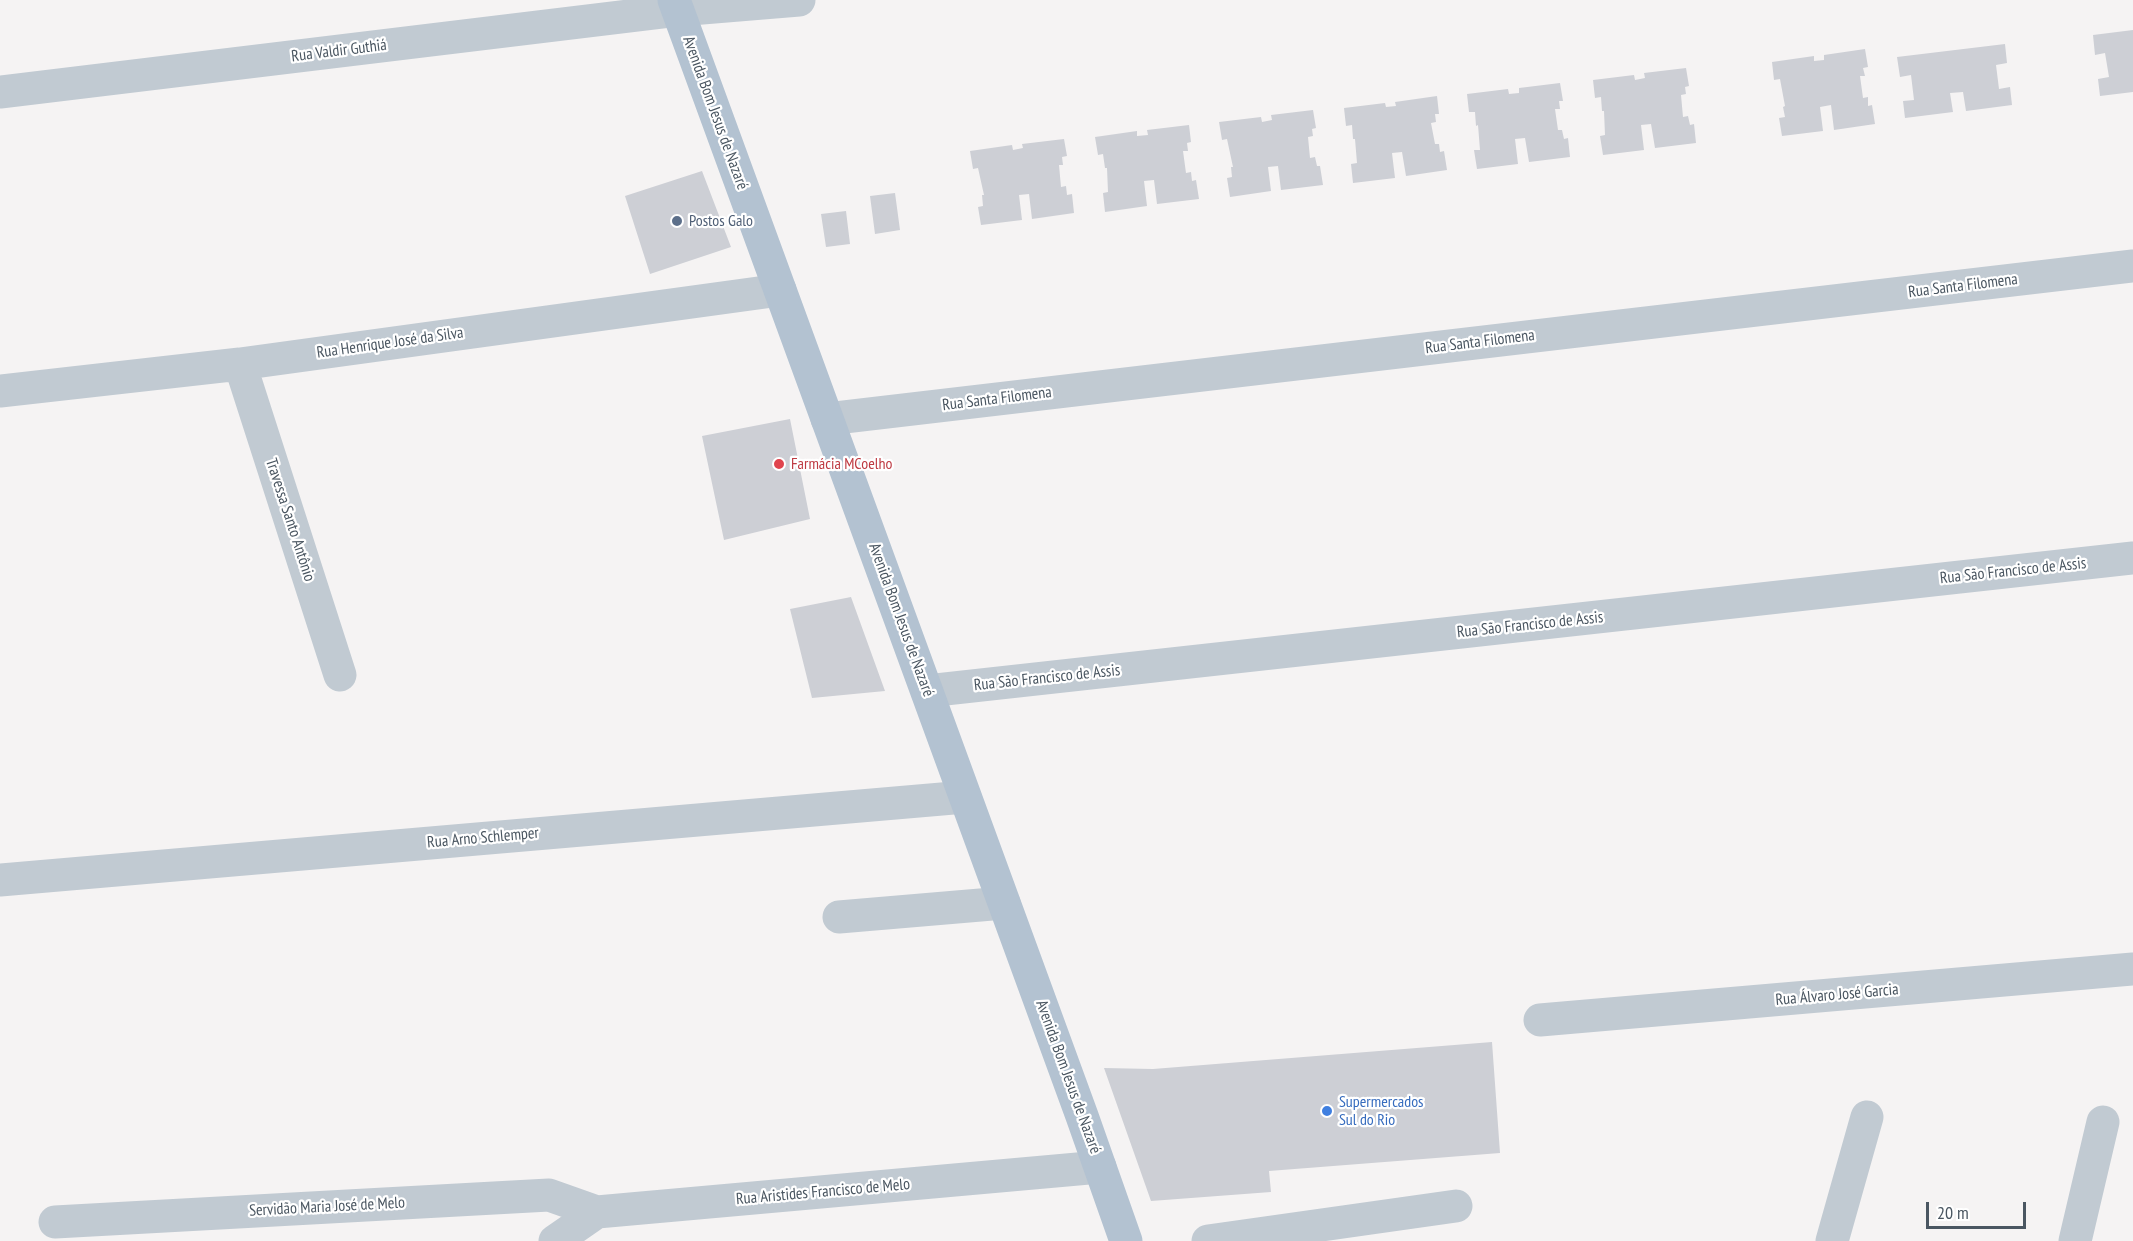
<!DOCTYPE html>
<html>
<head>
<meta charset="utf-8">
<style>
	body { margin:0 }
	#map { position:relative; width:2133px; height:1241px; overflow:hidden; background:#f5f3f3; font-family:"PT Sans Narrow",sans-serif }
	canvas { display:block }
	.scale { position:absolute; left:1926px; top:1202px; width:100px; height:27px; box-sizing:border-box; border:3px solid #4a5661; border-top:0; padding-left:8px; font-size:18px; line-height:21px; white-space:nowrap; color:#4a5661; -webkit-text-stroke:4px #fff; paint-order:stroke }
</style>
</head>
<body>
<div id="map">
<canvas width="2133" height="1241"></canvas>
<div class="scale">20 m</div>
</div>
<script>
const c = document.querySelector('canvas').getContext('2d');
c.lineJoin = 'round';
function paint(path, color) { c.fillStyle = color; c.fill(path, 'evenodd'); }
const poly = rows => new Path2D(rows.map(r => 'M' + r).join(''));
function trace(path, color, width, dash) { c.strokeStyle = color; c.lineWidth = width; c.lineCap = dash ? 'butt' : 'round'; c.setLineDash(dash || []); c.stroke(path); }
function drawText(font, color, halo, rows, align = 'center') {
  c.font = font + ' "PT Sans Narrow",sans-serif'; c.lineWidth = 4.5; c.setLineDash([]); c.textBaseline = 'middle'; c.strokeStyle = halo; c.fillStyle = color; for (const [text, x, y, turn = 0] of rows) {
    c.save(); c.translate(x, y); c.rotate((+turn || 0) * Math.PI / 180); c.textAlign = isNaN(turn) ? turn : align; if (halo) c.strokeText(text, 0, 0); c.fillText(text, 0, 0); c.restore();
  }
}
paint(poly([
	[2133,30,2133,92,2100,96,2098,79,2109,77,2105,53,2095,55,2093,35],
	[2005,44,2007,63,1996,65,1999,89,2010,87,2012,105,1966,111,1963,92,1950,93,1953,112,1905,118,1903,101,1914,100,1911,75,1900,77,1897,57],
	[1865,49,1868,67,1863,68,1865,76,1860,76,1863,98,1868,97,1868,106,1872,105,1875,124,1834,130,1831,105,1820,107,1823,131,1782,136,1779,118,1785,117,1783,107,1785,106,1780,79,1774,80,1772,62,1814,56,1814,61,1824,60,1824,55],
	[1686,68,1689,86,1685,87,1686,94,1681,95,1683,117,1688,116,1690,125,1694,124,1696,143,1655,148,1651,124,1641,125,1644,150,1603,155,1600,136,1605,135,1604,111,1602,111,1601,97,1595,98,1593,80,1634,75,1635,80,1645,78,1644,73],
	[1560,83,1563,101,1559,101,1560,109,1555,109,1558,130,1562,130,1564,139,1568,138,1570,157,1529,162,1525,138,1515,139,1518,164,1477,169,1474,150,1480,150,1478,125,1476,126,1475,112,1469,112,1467,94,1508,89,1509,94,1519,93,1519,88],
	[1437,96,1439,114,1435,114,1436,122,1431,123,1435,144,1439,144,1440,152,1444,151,1447,170,1406,176,1402,152,1392,153,1395,178,1353,183,1351,164,1357,163,1355,139,1353,139,1352,125,1346,126,1344,108,1385,103,1386,107,1396,106,1395,102],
	[1313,110,1316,128,1312,129,1313,136,1308,137,1310,158,1315,157,1317,166,1320,166,1323,185,1281,190,1278,166,1268,167,1271,191,1230,197,1227,178,1232,177,1231,167,1233,167,1227,139,1222,140,1219,122,1261,117,1262,122,1272,120,1271,115],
	[1189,125,1191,142,1187,143,1188,151,1183,151,1186,173,1191,172,1192,181,1196,180,1199,199,1157,204,1154,180,1144,181,1147,206,1105,212,1103,193,1108,192,1107,168,1105,168,1103,154,1098,155,1095,137,1137,131,1137,136,1148,135,1147,130],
	[1064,139,1067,156,1062,157,1063,165,1059,165,1061,187,1066,186,1067,195,1072,194,1074,213,1032,219,1029,194,1019,195,1022,220,981,225,978,207,983,206,982,195,984,195,978,168,973,169,970,151,1012,145,1013,150,1023,148,1022,144],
	[702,171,731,247,650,274,625,196],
	[895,193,900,230,875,234,870,196],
	[846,211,850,244,826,247,821,214],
	[790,419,810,519,724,540,702,436],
	[851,597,885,691,812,698,790,609],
	[1492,1042,1500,1153,1269,1171,1271,1192,1151,1201,1104,1068,1153,1069]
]), '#cdcfd5');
trace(poly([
	[0,92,678,10,799,0],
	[240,364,340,675],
	[0,391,240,364,780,290],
	[827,419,2133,266],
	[927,691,2133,558],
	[0,880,965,797],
	[839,917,1004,903],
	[1540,1020,2133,969],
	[55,1222,549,1195,597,1212],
	[555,1241,597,1212,1100,1167],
	[1208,1241,1456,1206],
	[1832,1241,1867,1117],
	[2075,1241,2103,1122]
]), '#c1cad2', 33);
trace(poly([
	[674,0,1082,1116,1126,1241]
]), '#b3c2d1', 33);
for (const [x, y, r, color] of [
	[677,221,6,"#5c6f8a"],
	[779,464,6,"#e0444e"],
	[1327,1111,6,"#3f7fe0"]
]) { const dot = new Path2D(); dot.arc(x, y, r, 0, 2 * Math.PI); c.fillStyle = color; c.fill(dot); trace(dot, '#fff', 2); }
drawText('16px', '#4a5661', '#fff', [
	["Rua Valdir Guthiá",339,51,-7],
	["Avenida Bom Jesus de Nazaré",715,113,70],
	["Rua Santa Filomena",1963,286,-7],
	["Rua Santa Filomena",1480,342,-7],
	["Rua Henrique José da Silva",390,343,-8],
	["Rua Santa Filomena",997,399,-7],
	["Travessa Santo Antônio",290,520,72],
	["Rua São Francisco de Assis",2013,571,-6],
	["Avenida Bom Jesus de Nazaré",901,620,70],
	["Rua São Francisco de Assis",1530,625,-6],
	["Rua São Francisco de Assis",1047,678,-6],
	["Rua Arno Schlemper",483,838,-5],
	["Rua Álvaro José Garcia",1837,995,-5],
	["Avenida Bom Jesus de Nazaré",1068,1077,70],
	["Rua Aristides Francisco de Melo",823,1192,-5],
	["Servidão Maria José de Melo",327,1207,-3]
]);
drawText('16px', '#4e5e75', '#fff', [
	["Postos Galo",689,221]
], 'left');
drawText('16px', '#be3a42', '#fff', [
	["Farmácia MCoelho",791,464]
], 'left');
drawText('16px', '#366cbe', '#fff', [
	["Supermercados",1339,1102],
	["Sul do Rio",1339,1120]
], 'left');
</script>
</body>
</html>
